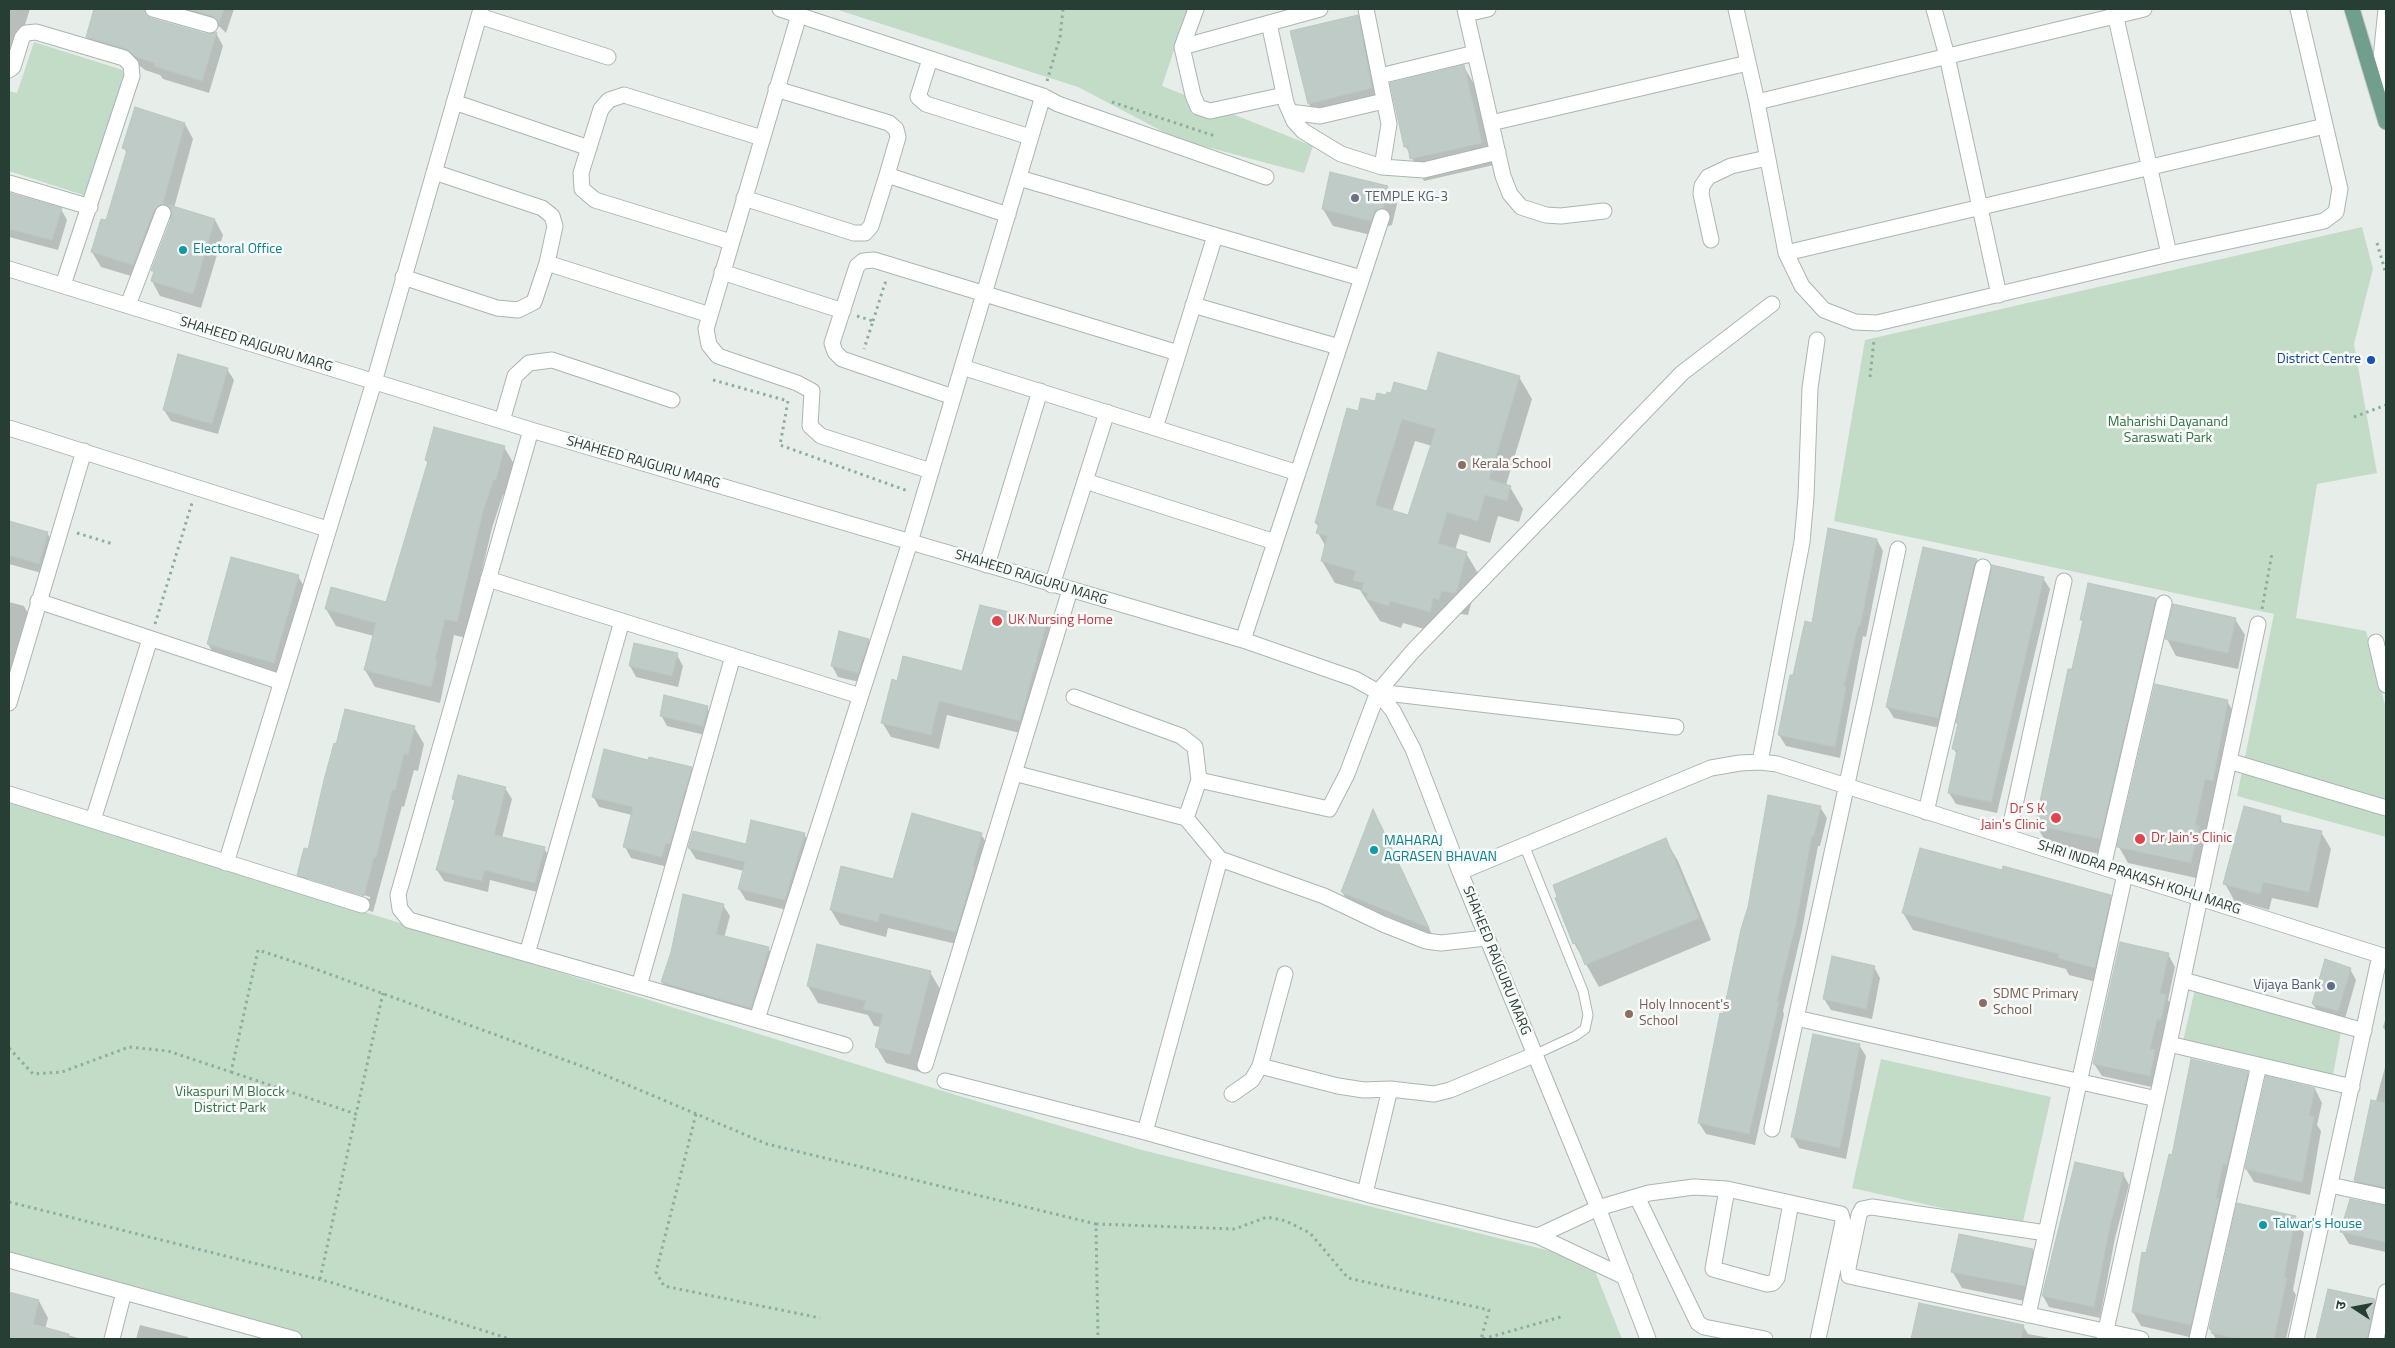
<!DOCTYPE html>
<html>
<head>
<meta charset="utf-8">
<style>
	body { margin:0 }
	#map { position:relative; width:2395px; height:1348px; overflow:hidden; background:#e7eeea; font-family:"Titillium Web","Noto Sans Devanagari",sans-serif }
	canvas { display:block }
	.frame { position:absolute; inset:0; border:10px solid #273e35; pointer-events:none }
	.north { position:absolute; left:2330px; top:1283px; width:50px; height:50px; -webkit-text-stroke:4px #f7faf8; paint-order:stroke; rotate:281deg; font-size:14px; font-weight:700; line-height:20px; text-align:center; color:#273e35 }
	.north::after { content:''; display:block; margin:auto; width:18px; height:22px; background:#273e35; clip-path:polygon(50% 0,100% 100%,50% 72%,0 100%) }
</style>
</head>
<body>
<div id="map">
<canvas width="2395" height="1348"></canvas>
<div class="frame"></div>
<div class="north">उ</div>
</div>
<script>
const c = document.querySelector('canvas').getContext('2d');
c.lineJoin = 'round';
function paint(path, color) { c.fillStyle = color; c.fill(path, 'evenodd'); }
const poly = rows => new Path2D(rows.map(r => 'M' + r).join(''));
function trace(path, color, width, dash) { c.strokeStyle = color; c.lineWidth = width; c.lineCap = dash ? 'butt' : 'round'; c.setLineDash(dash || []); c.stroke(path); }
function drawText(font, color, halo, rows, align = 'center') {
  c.font = font + ' "Titillium Web",sans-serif'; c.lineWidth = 5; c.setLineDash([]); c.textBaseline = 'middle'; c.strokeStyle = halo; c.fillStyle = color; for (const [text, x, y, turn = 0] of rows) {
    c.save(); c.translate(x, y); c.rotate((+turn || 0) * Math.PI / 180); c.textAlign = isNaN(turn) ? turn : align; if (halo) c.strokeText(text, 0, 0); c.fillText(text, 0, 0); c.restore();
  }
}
paint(poly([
	[835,9,1188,9,1162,86,1313,146,1304,173,1177,139,1078,87],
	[34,42,126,71,86,196,9,171,9,91,17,93],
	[2362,227,2373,269,2354,344,2377,473,2317,484,2296,618,2366,631,2386,709,2386,837,2237,796,2274,614,1834,521,1865,340],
	[9,802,956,1095,1142,1150,1591,1261,1622,1339,265,1339,9,1268],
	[2195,989,2341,1032,2333,1075,2183,1041],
	[1881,1059,2051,1097,2022,1226,1852,1188]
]), '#c3dcc7');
paint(poly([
	[9,9,30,9,9,75],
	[95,9,139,9,143,10,147,17,207,35,216,33,223,46,209,93,163,79,160,75,145,70,135,62,95,50,87,37],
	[177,9,234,9,226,33,220,27,181,16],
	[1357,16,1367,33,1381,105,1319,121,1309,104,1291,32],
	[1464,67,1477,89,1494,165,1424,181,1406,147],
	[185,124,193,139,174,208,215,220,223,235,201,308,160,296,152,281,154,273,152,270,172,218,162,224,141,279,101,267,92,252,107,222,127,154,124,148],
	[1331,174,1387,187,1397,204,1392,225,1385,227,1380,237,1333,226,1323,209],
	[9,194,61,209,67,220,58,250,9,237],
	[227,369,234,380,218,434,171,421,164,410],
	[1519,377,1532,399,1506,485,1510,487,1523,509,1519,522,1498,516,1490,543,1460,534,1455,550,1466,553,1479,575,1468,615,1454,613,1446,620,1442,634,1403,623,1401,628,1380,621,1360,590,1335,583,1322,561,1326,547,1318,533,1319,528,1316,523,1359,412,1386,397,1428,393],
	[1415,441,1432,446,1409,517,1392,512],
	[504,447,514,464,505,495,503,495,492,528,466,638,454,635,440,703,375,687,365,670,374,636,336,626,326,609,387,604,429,464,426,460],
	[9,522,47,533,54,544,45,574,9,564],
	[1877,540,1883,551,1866,637,1863,636,1840,758,1786,746,1779,735,1794,677,1813,624],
	[1924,548,1977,560,1983,571,1944,729,1894,718,1887,707],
	[298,576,311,599,287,684,221,666,208,644],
	[2043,578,2050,589,1997,813,1956,804,1949,793,1957,755,1954,749,1959,726,1958,723],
	[2156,599,2165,616,2109,856,2046,842,2036,825,2073,671,2084,623,2082,620],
	[9,602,24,606,30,617,9,694],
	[2235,619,2245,635,2238,669,2176,656,2167,639],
	[1046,622,1055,637,1028,735,947,715,939,749,891,737,882,722,898,682,963,672],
	[868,640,875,651,864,683,838,677,832,666],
	[677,655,683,666,678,687,636,677,630,666],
	[2227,701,2237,718,2222,797,2214,795,2205,838,2208,844,2201,879,2128,863,2119,847],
	[707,707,713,718,709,736,667,726,661,715],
	[414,727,424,744,418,771,414,770,404,807,402,806,373,912,308,891,298,875,309,850],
	[309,877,370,897,370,899,309,880],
	[649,762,691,768,697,779,668,867,631,858,625,847,632,815,599,807,593,796],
	[505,788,512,799,502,838,544,848,550,859,541,893,490,880,488,892,444,881,437,870,456,802,454,799],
	[1820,807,1827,818,1820,846,1818,846,1802,930,1787,994,1783,1011,1784,1014,1755,1145,1706,1134,1699,1123,1724,1015],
	[1373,812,1382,827,1436,943,1352,908,1342,892],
	[2280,817,2283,824,2321,832,2331,849,2318,908,2272,898,2269,910,2234,900,2225,884],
	[804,834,810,845,791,911,746,900,739,889,744,871,696,859,689,848,747,845],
	[981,834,990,849,965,946,888,928,886,937,840,925,831,910,894,880],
	[1665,839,1678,861,1711,940,1599,987,1574,943,1556,899],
	[2003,872,2110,896,2120,913,2104,984,2069,975,2066,969,1913,930,1903,913],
	[723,905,730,916,724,938,768,948,774,959,757,1019,669,993,662,982],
	[2168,954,2175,967,2168,1000,2173,1009,2168,1032,2164,1031,2158,1058,2162,1064,2156,1088,2102,1076,2094,1064],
	[1874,967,1880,978,1872,1019,1831,1010,1824,999],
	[2350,969,2356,980,2344,1022,2320,1015,2313,1004],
	[930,972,940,989,920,1072,886,1063,876,1046,881,1027,874,1026,868,1015,818,1003,808,986],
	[2386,1017,2386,1032,2383,1027],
	[1859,1045,1866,1056,1846,1159,1799,1148,1793,1137],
	[2386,1063,2386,1198,2362,1193,2355,1180],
	[2247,1073,2255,1087,2198,1339,2141,1326,2133,1312,2172,1156],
	[2315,1089,2322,1103,2317,1125,2321,1131,2310,1195,2254,1182,2246,1169],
	[2123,1174,2129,1185,2115,1238,2100,1318,2049,1307,2043,1296],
	[2384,1207,2386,1207,2386,1252,2349,1244,2342,1232],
	[2295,1218,2304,1233,2293,1290,2296,1295,2286,1339,2216,1339,2210,1329],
	[2032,1251,2042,1267,2034,1303,1962,1288,1952,1271],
	[2329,1290,2374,1300,2380,1311,2374,1339,2317,1339],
	[9,1293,39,1301,48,1318,45,1329,82,1339,9,1339],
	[1920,1304,1996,1319,2023,1326,2028,1334,2055,1339,1913,1339],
	[140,1325,188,1337,189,1339,136,1339]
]), '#0003');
const building = poly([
	[94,9,144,9,146,15,150,18,207,34,217,32,202,81,154,66,155,63,136,57,127,49,86,37,94,9],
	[187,9,224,9,219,23,213,16,187,9],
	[1358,15,1372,88,1308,104,1290,31,1358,15],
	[1464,65,1482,143,1410,159,1408,147,1404,147,1390,83,1464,65],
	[135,107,185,123,163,203,215,219,193,294,151,281,154,271,151,271,172,216,171,208,167,204,161,204,154,210,133,265,91,252,101,219,106,220,127,150,122,148,135,107],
	[1330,172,1388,186,1383,208,1375,210,1371,221,1322,209,1330,172],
	[9,193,62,208,52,240,9,229,9,193],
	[1438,352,1520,376,1489,479,1511,486,1507,501,1485,495,1478,521,1447,512,1438,543,1467,552,1456,593,1441,591,1439,600,1433,598,1430,612,1390,601,1389,606,1366,599,1368,593,1361,591,1364,583,1353,580,1356,571,1321,561,1327,536,1316,533,1319,524,1315,523,1347,408,1358,411,1361,398,1375,401,1377,393,1386,395,1387,392,1391,393,1394,382,1427,391,1438,352],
	[1402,419,1436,429,1408,515,1375,505,1402,419],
	[178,354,228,368,212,424,163,410,178,354],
	[434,427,505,446,496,480,494,479,483,511,457,622,445,619,435,660,437,661,431,687,364,670,376,623,325,609,331,587,386,602,428,461,425,460,434,427],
	[9,521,48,532,39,564,9,555,9,521],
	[1828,528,1877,539,1860,627,1858,626,1844,686,1846,687,1835,747,1778,735,1790,675,1793,675,1805,621,1812,623,1828,528],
	[1923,547,1977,559,1974,565,1938,718,1886,707,1923,547],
	[231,557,299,575,274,663,207,644,231,557],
	[1992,565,2044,577,1991,802,1948,793,1957,750,1952,749,1958,723,1956,723,1992,565],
	[2088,583,2156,598,2100,839,2035,825,2068,669,2072,669,2083,620,2080,620,2088,583],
	[2173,604,2236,618,2228,653,2165,639,2173,604],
	[980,605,1047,621,1020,721,939,701,931,735,881,723,892,679,897,681,903,656,962,671,980,605],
	[839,631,869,639,858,673,831,666,839,631],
	[634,643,678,653,672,676,629,666,634,643],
	[2155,684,2228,700,2213,781,2205,779,2195,825,2199,827,2191,863,2117,847,2155,684],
	[664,695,708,706,703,726,660,716,664,695],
	[345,709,415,726,408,755,404,754,395,790,392,790,376,858,374,857,364,896,297,875,304,848,308,849,324,780,334,743,336,744,345,709],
	[604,749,648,760,649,757,692,767,670,844,666,843,662,857,623,847,633,807,592,797,604,749],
	[458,775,506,787,494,835,545,847,535,883,484,870,482,881,436,870,455,800,452,799,458,775],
	[1768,795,1821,806,1814,836,1812,835,1797,919,1781,983,1777,1002,1779,1002,1749,1134,1698,1123,1720,1013,1723,1014,1741,929,1748,907,1768,795],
	[2244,806,2281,816,2279,822,2322,831,2309,892,2263,882,2260,894,2223,884,2244,806],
	[1373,809,1429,928,1341,892,1373,809],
	[912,813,982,833,973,866,975,867,956,932,880,913,878,922,830,910,841,866,893,879,912,813],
	[751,820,805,833,785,900,738,889,745,862,688,848,693,831,746,844,751,820],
	[1666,838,1699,918,1585,965,1576,942,1573,944,1555,898,1557,897,1553,885,1666,838],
	[1920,848,2002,870,2003,866,2111,895,2095,968,2058,958,2059,954,1902,913,1920,848],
	[683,894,724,904,716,934,769,947,751,1008,661,982,671,952,683,894],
	[2120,942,2169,953,2160,993,2166,995,2161,1020,2157,1019,2150,1049,2155,1050,2150,1076,2093,1064,2120,942],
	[817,944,931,971,910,1055,875,1047,883,1014,863,1009,866,1001,807,986,817,944],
	[1832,956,1875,966,1866,1009,1823,999,1832,956],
	[2325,959,2351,968,2338,1011,2312,1004,2325,959],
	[1813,1034,1860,1044,1840,1148,1791,1137,1813,1034],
	[2191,1059,2248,1072,2227,1165,2223,1164,2216,1198,2219,1199,2191,1325,2132,1312,2142,1252,2146,1253,2169,1154,2172,1155,2191,1059],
	[2266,1076,2315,1088,2309,1116,2314,1117,2302,1182,2245,1169,2266,1076],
	[2371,1100,2386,1103,2386,1187,2354,1181,2371,1100],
	[2075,1162,2124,1173,2110,1226,2094,1307,2042,1296,2075,1162],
	[2350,1199,2386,1206,2386,1242,2340,1232,2350,1199],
	[2237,1203,2296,1216,2284,1277,2287,1278,2274,1339,2240,1339,2211,1333,2212,1330,2209,1329,2237,1203],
	[1959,1234,2033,1249,2025,1286,1951,1272,1959,1234],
	[2328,1289,2375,1299,2367,1339,2316,1339,2328,1289],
	[9,1292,39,1300,33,1324,69,1334,69,1339,9,1339,9,1292],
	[1919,1303,2024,1325,2021,1339,1911,1339,1919,1303]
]);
paint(building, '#bfcbc6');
trace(building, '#bac7c0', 1);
const service = poly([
	[1524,845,1583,991,1588,1015,1585,1029,1575,1036,1534,1055]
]);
const minor = poly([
	[153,9,210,25],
	[780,9,1043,96,1058,104,1266,177],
	[1196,9,1182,47,1193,95,1198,107,1210,111,1284,95],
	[1366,9,1389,124,1382,167],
	[1465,9,1503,176,1510,194,1521,207,1546,215,1561,216,1604,211],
	[1736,9,1757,102,1786,253,1802,286,1824,310,1855,322,1877,323,2169,254,2324,221,2336,212,2340,189,2298,9],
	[1934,9,1947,56,1999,295],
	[2114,9,2169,254],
	[1466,14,1488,9],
	[799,15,706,329,709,345,718,356,797,383,812,391,810,426,821,436,931,471],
	[479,16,608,57],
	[1269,23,1286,103,1294,121,1303,131,1341,154,1382,167,1424,170,1498,152],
	[1182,47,1320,9],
	[930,59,918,97,926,104,1030,137],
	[9,70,13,67,22,38,26,33,36,32,124,58,131,65,132,76,63,285],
	[1380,76,1475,53],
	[454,102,589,148],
	[1757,102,2144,9],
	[1290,112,1320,116,1384,101],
	[1491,123,1748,63],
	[434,172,542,208,552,216,555,226,547,263],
	[887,175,1008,215],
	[1019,178,1361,278],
	[9,183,90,207],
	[744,198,854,233,865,233,871,226,887,175,898,137,896,129,889,123,776,89],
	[1711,240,1701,194,1702,186,1708,177,1731,166,1767,158],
	[731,242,595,200,582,189,581,173,601,109,609,100,624,95,762,138],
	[1786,253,2325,126],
	[9,269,531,430,1243,640,1355,679,1378,692,1393,711,1413,749,1460,872,1598,1208,1648,1339],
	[722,272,843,311],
	[403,277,497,308,518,310,534,302,547,263,710,315],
	[128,305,163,213],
	[1193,305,1339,347],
	[962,367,1298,473],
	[953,397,842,359,835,352,832,343,857,266,863,261,874,260,1178,353],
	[502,421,515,376,529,363,552,360,672,400],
	[9,428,327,529],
	[1155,428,1215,236],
	[531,430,398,895,400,909,409,920,845,1045],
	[1085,481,1275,542],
	[987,565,1040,391],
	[488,579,860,696],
	[1052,585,1107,412],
	[38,601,281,682],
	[1243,640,1382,217],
	[2376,642,2386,685],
	[1378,692,1676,727],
	[1074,697,1181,736,1195,747,1199,780],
	[9,703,84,451],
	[2229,761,2386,808],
	[1760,762,1802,542,1806,497,1810,388,1817,340],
	[1014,773,1186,818,1220,859,1324,896,1383,924,1426,941,1441,943,1486,938],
	[9,794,362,905],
	[1926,812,1983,567],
	[1186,818,1199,780,1329,809,1347,774,1378,692,1413,651,1682,373,1772,304],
	[93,820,150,639],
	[2008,837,2064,581],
	[226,863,374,382,481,9],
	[2103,867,2164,603],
	[1460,872,1711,768,1740,763,1760,762,1777,764,2386,957],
	[527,954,622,621],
	[1285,974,1260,1066,1338,1086,1364,1090,1390,1089],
	[2183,980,2364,1031],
	[639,986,733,656],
	[1796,1018,2157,1099],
	[757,1019,910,542,1043,96],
	[2169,1044,2352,1087],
	[925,1065,1070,590],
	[945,1081,1145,1132,1374,1196,1538,1236,1625,1277],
	[1232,1094,1252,1080,1260,1066],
	[1772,1129,1898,549],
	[1145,1132,1220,859],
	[2330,1185,2386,1197],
	[1727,1189,1713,1269,1767,1284,1773,1283,1777,1278,1791,1203],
	[1365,1193,1390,1089,1434,1094,1450,1090,1534,1055],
	[1637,1197,1698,1323,1704,1327,1765,1339],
	[2046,1233,1872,1207,1862,1209,1859,1215,1848,1268,1849,1276,2141,1339],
	[1538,1236,1598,1208,1649,1193,1694,1187,1727,1189,1841,1214,1843,1222,1818,1339],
	[9,1260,294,1339],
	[2028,1315,2125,874],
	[112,1339,124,1292],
	[2104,1339,2169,1044,2258,624],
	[2197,1339,2259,1065],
	[2296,1339,2380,955],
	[2376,1339,2386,1292]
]);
const secondary = poly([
	[2378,88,2386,9]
]);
const primary = poly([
	[2352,9,2386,122]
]);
trace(service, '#aab6b0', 11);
trace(minor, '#aab6b0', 17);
trace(secondary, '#a6b8b0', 17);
trace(primary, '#c3c9c6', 17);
trace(poly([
	[1047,81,1060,37,1063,9],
	[1112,102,1215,136],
	[2377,243,2386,274],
	[857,316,873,321,864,349],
	[873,321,885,283,887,283],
	[1870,377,1874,340],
	[713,380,788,401,780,445,908,491],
	[2354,417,2386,405],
	[77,533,113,544],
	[2262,609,2272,553],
	[155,624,192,503],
	[9,1048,33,1074,62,1072,129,1047,168,1051,231,1072,258,950,310,967,595,1071,767,1144,1096,1224,1098,1339],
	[231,1072,356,1114,383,993],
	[696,1114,656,1272,664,1286,820,1318],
	[9,1202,330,1282,510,1339],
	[1096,1224,1235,1229,1267,1217,1286,1221,1310,1233,1348,1278,1489,1310,1481,1339],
	[320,1279,356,1114],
	[1483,1339,1564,1316]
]), '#8bae9f', 3, [2.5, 4]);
trace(service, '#fff', 9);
trace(minor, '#fff', 15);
trace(secondary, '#fff', 15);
trace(primary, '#719e8d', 15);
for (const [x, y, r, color] of [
	[1355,198,5,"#6b7280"],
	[183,250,5,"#0f9aa8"],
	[2371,360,5,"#1a4fb4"],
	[1462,465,5,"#8d6e63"],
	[997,621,6,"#e0444e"],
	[2056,818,6,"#e0444e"],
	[2140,839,6,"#e0444e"],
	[1374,850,5,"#0f9aa8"],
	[2331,986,5,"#5c6f8a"],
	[1983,1003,5,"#8d6e63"],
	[1629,1014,5,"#8d6e63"],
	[2263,1225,5,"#0f9aa8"]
]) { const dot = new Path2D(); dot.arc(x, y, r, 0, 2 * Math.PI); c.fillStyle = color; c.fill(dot); trace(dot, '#f7faf8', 2); }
drawText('14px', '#5b616d', '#f7faf8', [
	["TEMPLE KG-3",1365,198]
], 'left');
drawText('14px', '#0d838f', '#f7faf8', [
	["Electoral Office",193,250],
	["MAHARAJ",1384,842],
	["AGRASEN BHAVAN",1384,858],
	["Talwar's House",2273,1225]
], 'left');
drawText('14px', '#273e35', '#f7faf8', [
	["SHAHEED RAJGURU MARG",256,345,17],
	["SHAHEED RAJGURU MARG",643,463,16],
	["SHAHEED RAJGURU MARG",1031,578,17],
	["SHRI INDRA PRAKASH KOHLI MARG",2139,878,18],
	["SHAHEED RAJGURU MARG",1496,961,68]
]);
drawText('14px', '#164399', '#f7faf8', [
	["District Centre",2361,360]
], 'right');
drawText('14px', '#367146', '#f7faf8', [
	["Maharishi Dayanand",2168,423],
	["Saraswati Park",2168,439],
	["Vikaspuri M Blocck",230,1093],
	["District Park",230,1109]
]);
drawText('14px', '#785e54', '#f7faf8', [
	["Kerala School",1472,465],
	["SDMC Primary",1993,995],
	["School",1993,1011],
	["Holy Innocent's",1639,1006],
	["School",1639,1022]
], 'left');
drawText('14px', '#be3a42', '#f7faf8', [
	["UK Nursing Home",1008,621],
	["Dr S K",2045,810,"right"],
	["Jain's Clinic",2045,826,"right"],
	["Dr Jain's Clinic",2151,839]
], 'left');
drawText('14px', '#4e5e75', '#f7faf8', [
	["Vijaya Bank",2321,986]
], 'right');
</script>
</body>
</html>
